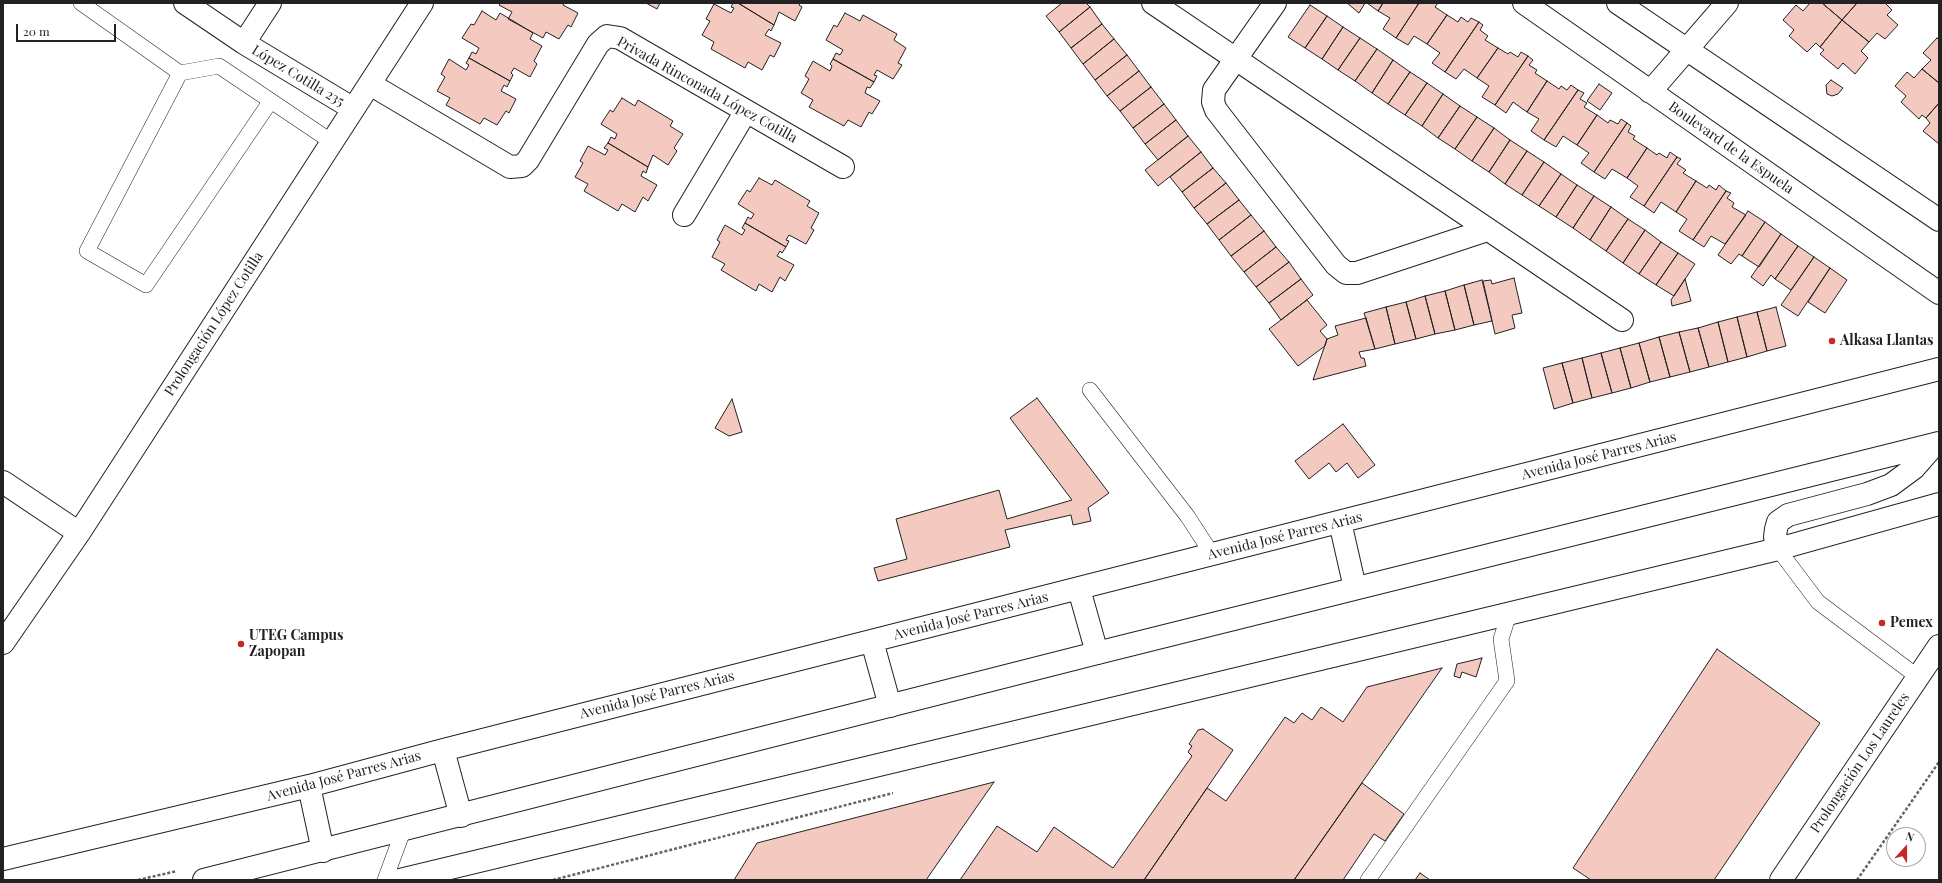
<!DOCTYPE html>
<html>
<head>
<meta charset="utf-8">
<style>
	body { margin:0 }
	#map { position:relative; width:1942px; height:883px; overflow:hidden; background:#fff; font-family:"Playfair Display",serif }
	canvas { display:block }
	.frame { position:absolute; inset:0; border:4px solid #222; pointer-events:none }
	.north { position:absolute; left:1886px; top:827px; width:40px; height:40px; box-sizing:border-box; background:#fff; border:1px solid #a7a7a7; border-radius:50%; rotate:21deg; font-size:11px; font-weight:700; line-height:16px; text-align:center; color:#222 }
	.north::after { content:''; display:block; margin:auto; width:14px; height:18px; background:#c62828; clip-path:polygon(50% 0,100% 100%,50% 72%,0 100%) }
	.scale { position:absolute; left:16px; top:24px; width:100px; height:18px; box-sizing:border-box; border:2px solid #222; border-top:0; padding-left:5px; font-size:12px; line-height:14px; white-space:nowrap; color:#222; -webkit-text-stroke:3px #fff; paint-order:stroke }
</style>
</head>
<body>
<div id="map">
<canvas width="1942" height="883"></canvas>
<div class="frame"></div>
<div class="north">N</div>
<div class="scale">20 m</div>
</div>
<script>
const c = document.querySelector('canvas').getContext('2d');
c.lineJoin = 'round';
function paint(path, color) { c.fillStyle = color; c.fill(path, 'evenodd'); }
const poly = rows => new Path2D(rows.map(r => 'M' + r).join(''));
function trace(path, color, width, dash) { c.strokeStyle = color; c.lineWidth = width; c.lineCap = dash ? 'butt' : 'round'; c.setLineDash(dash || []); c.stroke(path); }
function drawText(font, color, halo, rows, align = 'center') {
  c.font = font + ' "Playfair Display",serif'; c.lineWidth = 3; c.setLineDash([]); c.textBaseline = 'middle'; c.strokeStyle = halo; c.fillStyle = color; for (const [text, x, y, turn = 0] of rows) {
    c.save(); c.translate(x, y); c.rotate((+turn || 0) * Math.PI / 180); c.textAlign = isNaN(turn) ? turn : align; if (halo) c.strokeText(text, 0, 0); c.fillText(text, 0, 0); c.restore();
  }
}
const building = poly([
	[501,3,564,3,563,5,578,13,571,27,568,25,559,39,546,32,543,38,508,19,512,12,499,5,501,3],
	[646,3,660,3,657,9,646,3],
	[733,3,738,3,774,25,771,31,769,29,765,35,781,43,774,57,770,55,762,70,748,62,745,68,711,49,714,42,702,35,710,21,706,19,714,4,731,13,734,8,731,7,733,3],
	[738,3,800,3,799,5,802,7,795,21,779,12,774,25,738,3],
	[1062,3,1086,3,1090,7,1059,32,1046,16,1062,3],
	[1347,3,1365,3,1359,13,1347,3],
	[1367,3,1383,3,1378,11,1367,3],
	[1383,3,1419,3,1396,38,1383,29,1390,18,1378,11,1383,3],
	[1419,3,1438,3,1435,7,1447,15,1427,44,1414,36,1408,45,1396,38,1419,3],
	[1810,3,1822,3,1842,20,1820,47,1816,43,1807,52,1789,36,1794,30,1783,20,1796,5,1803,11,1810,3],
	[1822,3,1857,3,1842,20,1822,3],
	[1857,3,1885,3,1892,10,1887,15,1898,25,1885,39,1877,33,1869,42,1842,20,1857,3],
	[1310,5,1327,16,1305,48,1288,37,1310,5],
	[1090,7,1102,24,1071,48,1059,32,1090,7],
	[482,11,496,20,500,13,533,33,530,39,542,46,534,61,537,64,530,77,514,68,511,73,513,75,510,81,469,58,472,52,476,54,479,48,462,38,471,24,474,25,482,11],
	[845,13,860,21,863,15,897,34,894,40,906,48,898,63,902,65,893,79,877,70,874,75,877,76,874,82,833,59,836,53,840,55,843,50,826,40,834,25,837,27,845,13],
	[1447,15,1458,22,1461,17,1468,22,1471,18,1479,22,1445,72,1432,63,1440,53,1427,44,1447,15],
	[1327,16,1343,27,1322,59,1305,48,1327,16],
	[1842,20,1869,42,1861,51,1868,58,1855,74,1843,63,1838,69,1820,54,1824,50,1820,47,1842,20],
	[1479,22,1483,25,1480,30,1488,36,1485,40,1498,48,1477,78,1464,69,1456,79,1445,72,1479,22],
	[1102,24,1114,39,1083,64,1071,48,1102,24],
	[1343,27,1360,38,1338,70,1322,59,1343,27],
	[1360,38,1377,49,1355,81,1338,70,1360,38],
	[1937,38,1939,40,1939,83,1922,69,1931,60,1923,53,1937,38],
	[1114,39,1127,55,1095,80,1083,64,1114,39],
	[1498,48,1508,54,1510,52,1518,57,1521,52,1528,56,1495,105,1482,97,1489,86,1477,78,1498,48],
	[1377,49,1393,60,1372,93,1355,81,1377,49],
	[1127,55,1139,71,1107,96,1095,80,1127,55],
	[1528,56,1533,60,1529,65,1537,70,1535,73,1547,81,1527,112,1513,102,1506,113,1495,105,1528,56],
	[469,58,510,81,507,87,504,85,501,91,516,99,509,113,506,111,497,125,484,118,480,124,446,105,450,98,437,91,445,77,441,74,449,59,466,70,469,65,466,63,469,58],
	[833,59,874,82,870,88,867,87,865,93,880,101,872,114,869,112,861,127,848,120,844,126,809,107,813,100,801,93,809,79,805,76,813,61,830,71,832,66,830,64,833,59],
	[1393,60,1410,72,1388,104,1372,93,1393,60],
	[1922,69,1939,83,1939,103,1926,118,1922,115,1919,119,1901,102,1906,96,1895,86,1907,72,1914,78,1922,69],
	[1139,71,1151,87,1120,111,1107,96,1139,71],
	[1410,72,1427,83,1405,115,1388,104,1410,72],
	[1831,80,1843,88,1838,94,1832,96,1827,94,1826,85,1831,80],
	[1547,81,1559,89,1561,86,1567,90,1571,85,1578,90,1544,140,1531,131,1539,119,1527,112,1547,81],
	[1427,83,1443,94,1422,126,1405,115,1427,83],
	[1599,84,1612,93,1600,110,1587,101,1599,84],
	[1151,87,1164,104,1133,128,1120,111,1151,87],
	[1578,90,1584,93,1580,99,1587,103,1584,107,1597,115,1577,145,1563,136,1556,147,1544,140,1578,90],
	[1443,94,1460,106,1438,138,1422,126,1443,94],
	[622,98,635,106,638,100,673,121,670,126,683,134,674,148,677,151,668,165,653,155,648,167,608,143,611,137,615,139,617,134,601,124,610,110,613,112,622,98],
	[1939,103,1939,144,1923,131,1930,123,1926,118,1939,103],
	[1164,104,1176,120,1145,144,1133,128,1164,104],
	[1460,106,1477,117,1455,149,1438,138,1460,106],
	[1597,115,1608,123,1610,120,1618,124,1621,119,1627,123,1594,172,1581,163,1589,153,1577,145,1597,115],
	[1477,117,1494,128,1472,161,1455,149,1477,117],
	[1176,120,1188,136,1158,160,1145,144,1176,120],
	[1627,123,1631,126,1628,132,1635,136,1633,139,1647,148,1627,178,1612,169,1605,179,1594,172,1627,123],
	[1494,128,1510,140,1489,172,1472,161,1494,128],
	[1188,136,1201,152,1158,186,1145,170,1188,136],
	[1510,140,1527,151,1505,184,1489,172,1510,140],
	[608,143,648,167,646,173,643,171,641,176,657,185,648,201,643,197,635,212,622,204,618,211,584,191,588,184,575,177,583,163,580,161,588,146,605,155,608,150,604,148,608,143],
	[1647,148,1657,155,1659,153,1667,158,1670,152,1677,157,1644,206,1630,197,1638,186,1627,178,1647,148],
	[1527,151,1544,162,1522,195,1505,184,1527,151],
	[1201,152,1213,168,1182,192,1170,177,1201,152],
	[1677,157,1681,159,1677,164,1686,170,1683,173,1696,181,1676,212,1661,202,1654,213,1644,206,1677,157],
	[1544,162,1561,174,1539,206,1522,195,1544,162],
	[1213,168,1226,183,1194,208,1182,192,1213,168],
	[1561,174,1577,185,1556,217,1539,206,1561,174],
	[759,178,772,185,775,180,810,201,807,206,819,213,811,228,814,230,806,244,789,235,786,240,789,241,786,247,745,223,748,217,751,219,754,214,738,204,747,190,750,192,759,178],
	[1696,181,1707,188,1709,185,1716,190,1719,185,1726,191,1693,240,1679,231,1687,219,1676,212,1696,181],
	[1226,183,1239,200,1207,224,1194,208,1226,183],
	[1577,185,1594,196,1573,228,1556,217,1577,185],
	[1726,191,1731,193,1727,198,1734,203,1732,207,1746,215,1725,244,1711,236,1704,247,1693,240,1726,191],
	[1594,196,1611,207,1590,240,1573,228,1594,196],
	[1239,200,1251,215,1219,240,1207,224,1239,200],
	[1611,207,1628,219,1606,251,1590,240,1611,207],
	[1748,211,1765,222,1742,256,1739,254,1731,264,1718,255,1748,211],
	[1251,215,1264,231,1231,256,1219,240,1251,215],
	[1628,219,1645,230,1623,263,1606,251,1628,219],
	[1765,222,1781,234,1759,267,1742,256,1765,222],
	[745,223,786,247,782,253,780,251,777,256,794,265,785,281,780,277,772,292,759,284,756,291,721,270,725,264,712,257,720,242,717,240,725,225,742,235,745,230,742,228,745,223],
	[1645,230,1661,242,1639,274,1623,263,1645,230],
	[1264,231,1276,247,1244,272,1231,256,1264,231],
	[1781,234,1798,246,1775,279,1771,275,1763,286,1751,277,1781,234],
	[1661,242,1678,253,1656,285,1639,274,1661,242],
	[1798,246,1814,257,1791,290,1775,279,1798,246],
	[1276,247,1289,262,1256,287,1244,272,1276,247],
	[1678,253,1695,264,1674,296,1656,285,1678,253],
	[1814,257,1830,268,1798,316,1781,305,1814,257],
	[1289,262,1301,279,1269,303,1256,287,1289,262],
	[1830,268,1847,280,1825,313,1808,302,1830,268],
	[1514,278,1522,313,1512,315,1515,328,1495,334,1483,281,1491,280,1492,284,1514,278],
	[1301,279,1313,295,1281,320,1269,303,1301,279],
	[1685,279,1691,301,1672,306,1671,300,1685,279],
	[1482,280,1492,321,1474,325,1464,285,1482,280],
	[1464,285,1474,325,1455,330,1445,291,1464,285],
	[1445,291,1455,330,1435,334,1425,296,1445,291],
	[1425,296,1435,334,1416,339,1406,302,1425,296],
	[1307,300,1327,325,1320,331,1327,339,1325,346,1298,366,1269,329,1307,300],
	[1406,302,1416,339,1395,344,1386,307,1406,302],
	[1386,307,1395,344,1375,349,1364,313,1386,307],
	[1776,307,1786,346,1767,351,1757,312,1776,307],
	[1757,312,1767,351,1747,357,1737,317,1757,312],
	[1737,317,1747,357,1728,362,1718,322,1737,317],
	[1366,318,1375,349,1359,352,1361,358,1364,358,1366,366,1313,380,1327,339,1338,335,1335,326,1366,318],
	[1718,322,1728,362,1709,367,1698,328,1718,322],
	[1698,328,1709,367,1690,372,1679,332,1698,328],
	[1679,332,1690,372,1670,377,1659,337,1679,332],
	[1659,337,1670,377,1650,382,1639,343,1659,337],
	[1639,343,1650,382,1631,388,1620,348,1639,343],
	[1620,348,1631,388,1612,393,1601,353,1620,348],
	[1601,353,1612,393,1592,398,1582,358,1601,353],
	[1582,358,1592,398,1573,403,1562,363,1582,358],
	[1562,363,1573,403,1554,409,1543,368,1562,363],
	[1037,398,1109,493,1088,508,1091,521,1073,525,1071,515,1005,530,1010,547,878,581,874,568,907,559,896,519,999,490,1007,519,1072,500,1010,418,1037,398],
	[732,399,742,432,729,436,715,428,732,399],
	[1343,424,1375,465,1358,478,1347,463,1336,472,1329,463,1309,479,1295,461,1343,424],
	[1717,649,1820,723,1714,880,1591,880,1573,868,1717,649],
	[1482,658,1476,677,1462,672,1460,678,1454,676,1457,664,1482,658],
	[1442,668,1294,880,1144,880,1207,788,1226,801,1285,717,1294,723,1302,713,1312,720,1321,707,1343,722,1367,687,1442,668],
	[1203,729,1233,750,1144,880,960,880,997,826,1037,852,1054,827,1113,868,1192,756,1188,752,1192,746,1189,744,1198,730,1203,729],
	[994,782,926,880,734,880,757,843,994,782],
	[1362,783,1404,814,1385,841,1374,834,1343,880,1294,880,1362,783],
	[1420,873,1430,880,1415,880,1420,873]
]);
paint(building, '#f3c9c0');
trace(building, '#222', 1);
const service = poly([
	[81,3,180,73,219,66,332,142],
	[180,73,87,251,146,285,270,102],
	[1090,390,1188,517,1212,554],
	[1778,549,1818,602,1918,677],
	[385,880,403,831],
	[1368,880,1507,681,1501,639,1509,614]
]);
const minor = poly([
	[185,3,244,43,352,108],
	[1153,3,1622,320],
	[1275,3,1214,90,1213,102,1216,110,1336,265,1346,273,1357,273,1487,230],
	[1524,3,1939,293],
	[1618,3,1939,220],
	[244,43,270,3],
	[370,84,510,167,522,166,528,160,598,44,607,36,620,38,843,167],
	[1650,92,1727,3],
	[684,215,746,111],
	[3,482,79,533],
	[1340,522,1355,588],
	[1079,589,1097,653],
	[872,641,890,706],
	[3,643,79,533,422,3],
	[443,750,461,816],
	[309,786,323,851],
	[3,859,309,786,443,750,1939,369]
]);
const tertiary = poly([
	[1781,880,1939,646]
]);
const secondary = poly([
	[1778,549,1775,537,1776,529,1778,522,1788,515,1867,494,1891,485,1914,468,1935,444],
	[204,880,1097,653,1939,443],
	[400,880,1778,549,1939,504]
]);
trace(service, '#222', 16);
trace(minor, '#222', 24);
trace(tertiary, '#222', 24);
trace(secondary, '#222', 24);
trace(poly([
	[138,880,177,871],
	[553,880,893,793],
	[1857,880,1939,762]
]), '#646464', 2.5, [3, 2]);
trace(service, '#fff', 15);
trace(minor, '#fff', 22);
trace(tertiary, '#fff', 22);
trace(secondary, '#fff', 22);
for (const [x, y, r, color] of [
	[1832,341,4,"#c62828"],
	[1882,623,4,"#c62828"],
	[241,644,4,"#c62828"]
]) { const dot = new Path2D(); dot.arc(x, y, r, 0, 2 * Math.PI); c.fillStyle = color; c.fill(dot); trace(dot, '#fff', 1.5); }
drawText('14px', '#222', '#fff', [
	["López Cotilla 235",298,76,31],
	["Privada Rinconada López Cotilla",707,90,29],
	["Boulevard de la Espuela",1731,148,35],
	["Prolongación López Cotilla",214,324,-57],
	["Avenida José Parres Arias",1599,456,-14],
	["Avenida José Parres Arias",1285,536,-14],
	["Avenida José Parres Arias",971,616,-14],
	["Avenida José Parres Arias",657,695,-14],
	["Prolongación Los Laureles",1860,763,-56],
	["Avenida José Parres Arias",344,776,-15]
]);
drawText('bold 14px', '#222', '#fff', [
	["Alkasa Llantas",1840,341],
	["Pemex",1890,623],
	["UTEG Campus",249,636],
	["Zapopan",249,652]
], 'left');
</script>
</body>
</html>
